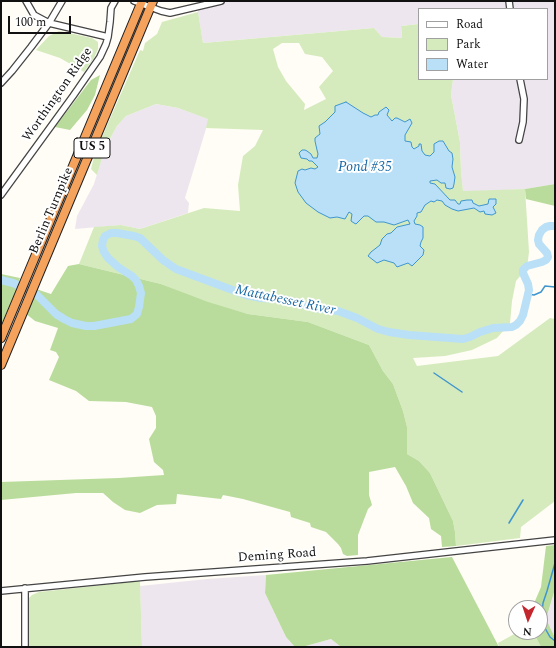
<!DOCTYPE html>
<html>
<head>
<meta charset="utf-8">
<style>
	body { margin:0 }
	#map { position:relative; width:556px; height:648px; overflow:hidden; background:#fffdf5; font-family:Spectral,serif }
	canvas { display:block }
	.frame { position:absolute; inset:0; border:2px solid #111; pointer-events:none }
	.legend { position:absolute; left:418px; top:8px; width:130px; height:72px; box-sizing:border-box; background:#fff; border:1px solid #a0a0a0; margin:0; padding:5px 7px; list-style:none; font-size:12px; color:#111 }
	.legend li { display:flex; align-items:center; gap:8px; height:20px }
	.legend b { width:20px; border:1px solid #a0a0a0 }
	.north { position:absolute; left:508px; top:600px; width:40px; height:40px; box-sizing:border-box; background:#fff; border:1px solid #a0a0a0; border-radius:50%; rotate:183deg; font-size:11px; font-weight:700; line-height:16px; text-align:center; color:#111 }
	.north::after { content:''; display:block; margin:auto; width:14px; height:18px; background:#c4262e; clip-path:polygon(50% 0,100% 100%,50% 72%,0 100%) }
	.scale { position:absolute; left:8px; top:16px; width:63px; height:18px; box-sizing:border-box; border:2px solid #111; border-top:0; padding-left:5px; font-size:12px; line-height:14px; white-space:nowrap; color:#111; -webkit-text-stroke:3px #fff; paint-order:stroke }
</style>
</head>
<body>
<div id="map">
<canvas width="556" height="648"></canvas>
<div class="frame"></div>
<ul class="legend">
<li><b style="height:5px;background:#fff"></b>Road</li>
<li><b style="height:11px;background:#d5ebbd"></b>Park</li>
<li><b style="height:11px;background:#b9e0f7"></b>Water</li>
</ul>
<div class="north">N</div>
<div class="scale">100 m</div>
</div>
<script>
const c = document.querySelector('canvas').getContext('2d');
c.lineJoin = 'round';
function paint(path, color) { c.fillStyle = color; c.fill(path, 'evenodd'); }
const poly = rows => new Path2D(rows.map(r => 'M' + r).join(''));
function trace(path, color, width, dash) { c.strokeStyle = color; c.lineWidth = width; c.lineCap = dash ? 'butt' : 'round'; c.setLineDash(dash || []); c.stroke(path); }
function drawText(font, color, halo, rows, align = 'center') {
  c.font = font + ' Spectral,serif'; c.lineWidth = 4; c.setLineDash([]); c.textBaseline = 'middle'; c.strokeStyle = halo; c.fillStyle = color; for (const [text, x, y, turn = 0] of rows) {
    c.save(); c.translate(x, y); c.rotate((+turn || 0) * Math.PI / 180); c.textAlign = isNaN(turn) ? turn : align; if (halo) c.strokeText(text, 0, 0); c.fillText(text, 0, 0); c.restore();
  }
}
paint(poly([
	[196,1,555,1,555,184,525,189,463,192,461,171,460,142,451,95,453,79,547,79,547,9,419,9,419,24,401,26,402,38,382,37,374,28,203,43],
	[156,104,178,108,209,119,185,198,189,203,188,213,140,229,121,225,75,229,77,216,94,184,105,148,117,126,126,116],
	[266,575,265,593,286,637,295,647,142,647,140,586,207,579],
	[555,589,555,638,546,620],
	[331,639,341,647,302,647]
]), '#eee6ef');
paint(poly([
	[198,12,203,43,374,28,382,37,402,38,401,26,419,24,419,79,453,79,451,95,460,142,461,171,463,191,525,189,529,252,527,268,516,281,512,301,510,323,497,338,472,350,445,356,413,358,417,366,498,356,550,318,555,319,555,501,521,527,520,538,456,546,455,532,453,521,430,473,419,461,407,454,407,427,403,411,393,384,383,371,369,345,308,322,248,314,208,303,161,284,79,264,94,227,121,225,140,229,204,208,240,211,238,185,243,156,255,146,263,130,206,128,208,119,178,108,156,104,126,116,117,126,105,148,97,175,91,169,95,153,140,50,143,51,145,43,157,34,162,22],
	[282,43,299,43,305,54,322,57,333,71,319,87,326,99,304,110,305,104,286,81,278,67,273,49],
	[59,31,92,38,98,42,98,49,94,58,84,72,60,58,36,50,49,36],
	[140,581,142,647,29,647,28,599,32,595,39,592],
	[518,632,533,632,541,647,499,647,498,643]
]), '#d5ebbd');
paint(poly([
	[100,75,95,95,87,110,70,130,55,127,91,80],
	[555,184,555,206,526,199,525,189],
	[79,264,161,284,208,302,248,314,308,322,369,345,383,371,393,384,403,411,407,427,407,454,419,461,430,473,453,521,455,532,456,546,442,547,441,536,431,529,429,518,413,503,406,486,395,467,369,472,369,495,372,505,368,509,358,535,358,555,347,556,343,554,341,548,338,544,326,532,311,527,310,523,291,517,290,512,243,499,223,495,221,499,177,494,176,504,157,505,140,513,125,510,113,502,103,493,76,493,1,500,1,482,119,478,164,475,163,470,154,462,149,439,156,428,156,416,152,407,126,402,89,401,76,391,49,380,59,357,56,352,50,350,58,328,35,321,25,313,36,289,51,294,68,266],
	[1,274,20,278,17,289,1,325],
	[555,545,555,589,546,619,555,638,555,647,541,647,533,632,540,632,540,608,532,608,541,587,546,546],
	[452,557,499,647,341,647,331,639,302,647,295,647,286,637,265,593,266,575]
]), '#b9dc9c');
const water = poly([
	[346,102,363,113,371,117,375,115,378,115,379,112,386,107,389,110,387,115,392,121,395,118,397,118,405,122,410,119,412,123,405,135,405,141,411,142,412,147,414,149,419,146,419,144,421,144,422,151,425,155,430,156,434,152,434,144,439,141,443,141,449,151,452,153,453,159,452,167,455,177,454,184,453,188,450,189,446,188,445,183,441,183,437,180,430,181,430,183,435,184,450,200,455,200,458,204,460,204,461,201,467,200,472,200,473,203,479,206,488,204,489,199,496,199,496,204,493,207,496,213,492,215,485,214,484,211,480,212,474,208,458,211,452,209,445,205,442,201,437,200,434,202,431,201,425,205,421,212,417,213,417,216,414,221,415,224,420,225,423,227,423,238,421,242,420,246,424,250,423,255,412,266,408,263,397,267,394,263,384,260,377,263,368,256,371,252,380,245,382,239,387,234,391,233,397,227,410,224,408,220,394,225,384,222,376,222,368,216,364,216,356,224,354,223,351,221,352,214,349,212,345,219,337,217,330,218,318,212,306,203,298,192,295,183,298,171,302,169,305,170,311,168,315,169,318,167,312,161,309,161,307,159,301,158,299,153,302,150,305,150,307,151,311,154,313,158,317,158,318,154,317,150,315,141,315,138,320,134,319,126,325,122,335,112,335,106,346,102]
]);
paint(water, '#b9e0f7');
trace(water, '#3f96cf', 1);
trace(poly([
	[528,294,534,295,541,292,545,286,555,287],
	[434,373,462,392],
	[509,523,523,500],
	[555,563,547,591,543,603,541,621,550,637,555,641]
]), '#3f96cf', 1.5);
trace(poly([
	[1,280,13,283,35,293,56,314,64,319,72,323,86,326,94,326,131,319,137,314,139,307,141,293,139,286,136,280,132,276,118,267,108,258,104,252,102,246,103,240,105,236,111,233,117,233,134,236,140,238,163,260,176,269,246,295,261,298,282,299,315,308,338,311,357,318,378,329,389,332,409,335,463,339,470,337,480,332,493,328,512,327,516,325,520,321,523,315,529,290,528,284,523,273,523,270,527,266,542,262,546,260,548,257,547,253,539,244,538,240,539,235,542,230,546,227,550,226,555,226]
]), '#b9e0f7', 8);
const minor = poly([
	[26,1,34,15,49,23,108,37],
	[134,1,161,11,170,13,221,1],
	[509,1,510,9],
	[1,83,12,71,31,47,49,23,62,1],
	[519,140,523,122,524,99,520,79],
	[1,195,73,96,100,57,106,44,108,37,110,22,111,8,115,1],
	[25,588,25,647],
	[1,591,145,577,367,561,555,540]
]);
const highway = poly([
	[1,338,142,1],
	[1,365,153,1]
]);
trace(minor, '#444', 8);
trace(highway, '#222', 10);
trace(minor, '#fff', 5.5);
trace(highway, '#f5a25d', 8);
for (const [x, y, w] of [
	[92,148,36]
]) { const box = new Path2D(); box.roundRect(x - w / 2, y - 10, w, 20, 3); c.fillStyle = '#fff'; c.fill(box); trace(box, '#111', 1); }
drawText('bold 12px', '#111', null, [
	["US 5",92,148]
]);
drawText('13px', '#111', '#fff', [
	["Worthington Ridge",58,95,-55],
	["Berlin Turnpike",52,211,-67],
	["Deming Road",277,556,-4]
]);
drawText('italic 14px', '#1768a6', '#fff', [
	["Pond #35",365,168],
	["Mattabesset River",285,301,12]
]);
</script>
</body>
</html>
